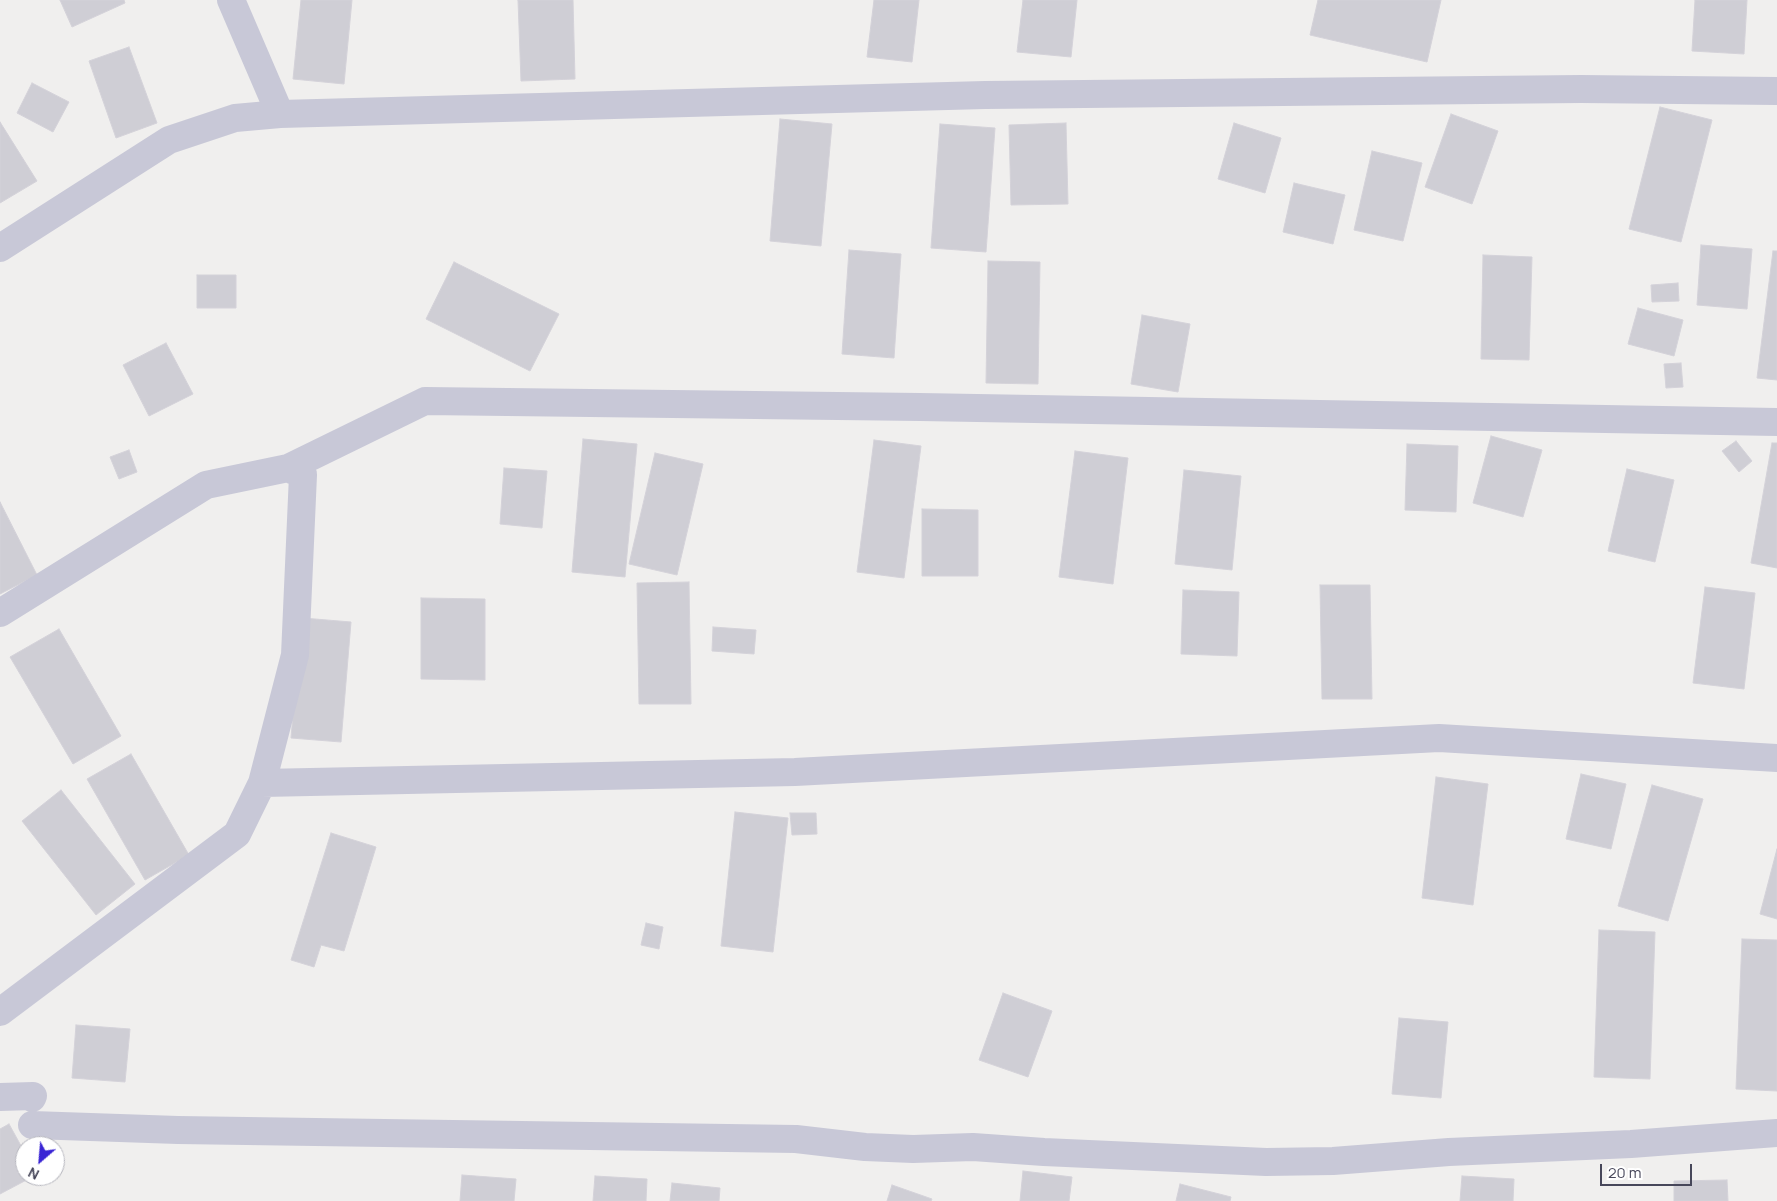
<!DOCTYPE html>
<html>
<head>
<meta charset="utf-8">
<style>
	body { margin:0 }
	#map { position:relative; width:1777px; height:1201px; overflow:hidden; background:#f0efee; font-family:Manrope,sans-serif }
	canvas { display:block }
	.north { position:absolute; left:15px; top:1136px; width:50px; height:50px; box-sizing:border-box; background:#fff; border:1px solid #b5b5bd; border-radius:50%; rotate:207deg; font-size:14px; font-weight:700; line-height:20px; text-align:center; color:#47475a }
	.north::after { content:''; display:block; margin:auto; width:18px; height:22px; background:#3924d4; clip-path:polygon(50% 0,100% 100%,50% 72%,0 100%) }
	.scale { position:absolute; left:1600px; top:1164px; width:92px; height:22px; box-sizing:border-box; border:2px solid #47475a; border-top:0; padding-left:6px; font-size:15px; line-height:18px; white-space:nowrap; color:#47475a; -webkit-text-stroke:4px #fff; paint-order:stroke }
</style>
</head>
<body>
<div id="map">
<canvas width="1777" height="1201"></canvas>
<div class="north">N</div>
<div class="scale">20 m</div>
</div>
<script>
const c = document.querySelector('canvas').getContext('2d');
c.lineJoin = 'round';
function paint(path, color) { c.fillStyle = color; c.fill(path, 'evenodd'); }
const poly = rows => new Path2D(rows.map(r => 'M' + r).join(''));
function trace(path, color, width, dash) { c.strokeStyle = color; c.lineWidth = width; c.lineCap = dash ? 'butt' : 'round'; c.setLineDash(dash || []); c.stroke(path); }
const building = poly([
	[60,0,124,0,125,3,72,27,60,0],
	[301,0,352,0,344,84,293,79,301,0],
	[518,0,573,0,575,79,521,81,518,0],
	[874,0,919,0,912,62,867,57,874,0],
	[1023,0,1077,0,1071,57,1017,52,1023,0],
	[1318,0,1441,0,1427,62,1310,35,1318,0],
	[1695,0,1747,0,1744,54,1692,51,1695,0],
	[129,47,157,123,116,138,89,61,129,47],
	[32,83,69,102,53,132,17,113,32,83],
	[1660,107,1712,120,1681,242,1629,229,1660,107],
	[1451,114,1498,131,1472,204,1425,187,1451,114],
	[780,119,832,124,821,246,770,241,780,119],
	[0,122,37,181,0,203,0,122],
	[1066,123,1068,204,1011,205,1009,125,1066,123],
	[1234,123,1281,138,1265,193,1218,179,1234,123],
	[940,124,995,128,986,252,931,248,940,124],
	[1372,151,1422,163,1403,241,1354,230,1372,151],
	[1294,183,1345,195,1333,244,1283,232,1294,183],
	[1701,245,1752,249,1747,309,1697,305,1701,245],
	[849,250,901,254,894,358,842,354,849,250],
	[1773,251,1777,251,1777,380,1757,378,1773,251],
	[1483,255,1532,257,1529,360,1481,359,1483,255],
	[988,261,1040,262,1038,384,986,383,988,261],
	[454,262,559,314,530,371,426,319,454,262],
	[197,275,236,275,236,308,197,308,197,275],
	[1678,283,1679,301,1652,302,1651,285,1678,283],
	[1638,308,1683,320,1674,356,1628,344,1638,308],
	[1142,315,1190,324,1178,392,1131,384,1142,315],
	[166,343,193,394,149,416,123,365,166,343],
	[1681,363,1683,387,1666,388,1664,364,1681,363],
	[1491,436,1542,450,1523,517,1473,503,1491,436],
	[583,439,637,444,625,577,572,572,583,439],
	[874,440,921,446,904,578,857,572,874,440],
	[1736,441,1752,461,1739,472,1722,451,1736,441],
	[1772,443,1777,443,1777,568,1751,563,1772,443],
	[1407,444,1458,446,1456,512,1405,510,1407,444],
	[129,450,137,472,119,479,110,457,129,450],
	[1075,451,1128,458,1113,584,1059,577,1075,451],
	[655,453,703,464,677,575,629,564,655,453],
	[504,468,547,471,542,528,500,524,504,468],
	[1627,469,1674,480,1655,562,1608,551,1627,469],
	[1184,470,1241,476,1232,570,1175,564,1184,470],
	[0,502,37,575,0,594,0,502],
	[922,509,978,510,978,576,922,576,922,509],
	[689,582,691,704,639,704,637,583,689,582],
	[1320,585,1370,585,1372,699,1322,699,1320,585],
	[1705,587,1755,593,1744,689,1693,683,1705,587],
	[1183,590,1239,592,1237,656,1181,654,1183,590],
	[421,598,485,599,485,680,421,679,421,598],
	[291,617,351,622,341,742,291,738,299,644,291,617],
	[713,627,756,630,754,654,712,651,713,627],
	[59,629,121,736,73,764,10,657,59,629],
	[131,754,189,855,145,880,87,779,131,754],
	[1581,774,1626,784,1611,849,1566,839,1581,774],
	[1436,777,1488,784,1473,905,1422,898,1436,777],
	[1652,785,1703,799,1668,921,1618,906,1652,785],
	[61,790,135,884,96,915,22,821,61,790],
	[735,812,788,818,773,952,721,946,735,812],
	[790,813,816,813,817,834,792,835,790,813],
	[331,833,376,847,344,951,321,945,314,967,291,960,331,833],
	[1777,849,1777,919,1760,914,1777,849],
	[646,923,663,927,659,949,641,945,646,923],
	[1599,930,1655,932,1650,1079,1594,1077,1599,930],
	[1742,939,1777,940,1777,1091,1736,1089,1742,939],
	[1003,993,1052,1011,1028,1077,979,1060,1003,993],
	[1399,1018,1448,1022,1441,1098,1392,1094,1399,1018],
	[76,1025,130,1029,125,1082,72,1078,76,1025],
	[9,1124,25,1153,25,1176,34,1176,0,1194,0,1129,9,1124],
	[1023,1171,1072,1177,1069,1201,1020,1201,1023,1171],
	[462,1175,516,1179,514,1201,460,1201,462,1175],
	[595,1176,647,1179,646,1201,593,1201,595,1176],
	[1462,1176,1514,1179,1513,1201,1460,1201,1462,1176],
	[1727,1180,1728,1201,1674,1201,1674,1181,1727,1180],
	[672,1183,720,1188,719,1201,670,1201,672,1183],
	[1180,1184,1231,1197,1230,1201,1176,1201,1180,1184],
	[892,1185,932,1199,931,1201,887,1201,892,1185]
]);
paint(building, '#cfced5');
trace(building, '#d4d2d9', 1);
trace(poly([
	[231,0,280,114],
	[0,248,169,140,235,118,280,114,985,95,1581,89,1777,91],
	[0,613,206,485,288,468,425,401,920,407,1777,422],
	[262,783,795,772,1439,738,1777,758],
	[0,1012,237,834,262,783,295,655,303,475,288,468],
	[0,1097,33,1096,32,1098],
	[32,1125,178,1130,796,1139,865,1147,913,1149,973,1147,1044,1152,1266,1162,1333,1161,1449,1152,1631,1144,1777,1133]
]), '#c8c8d7', 28);
</script>
</body>
</html>
